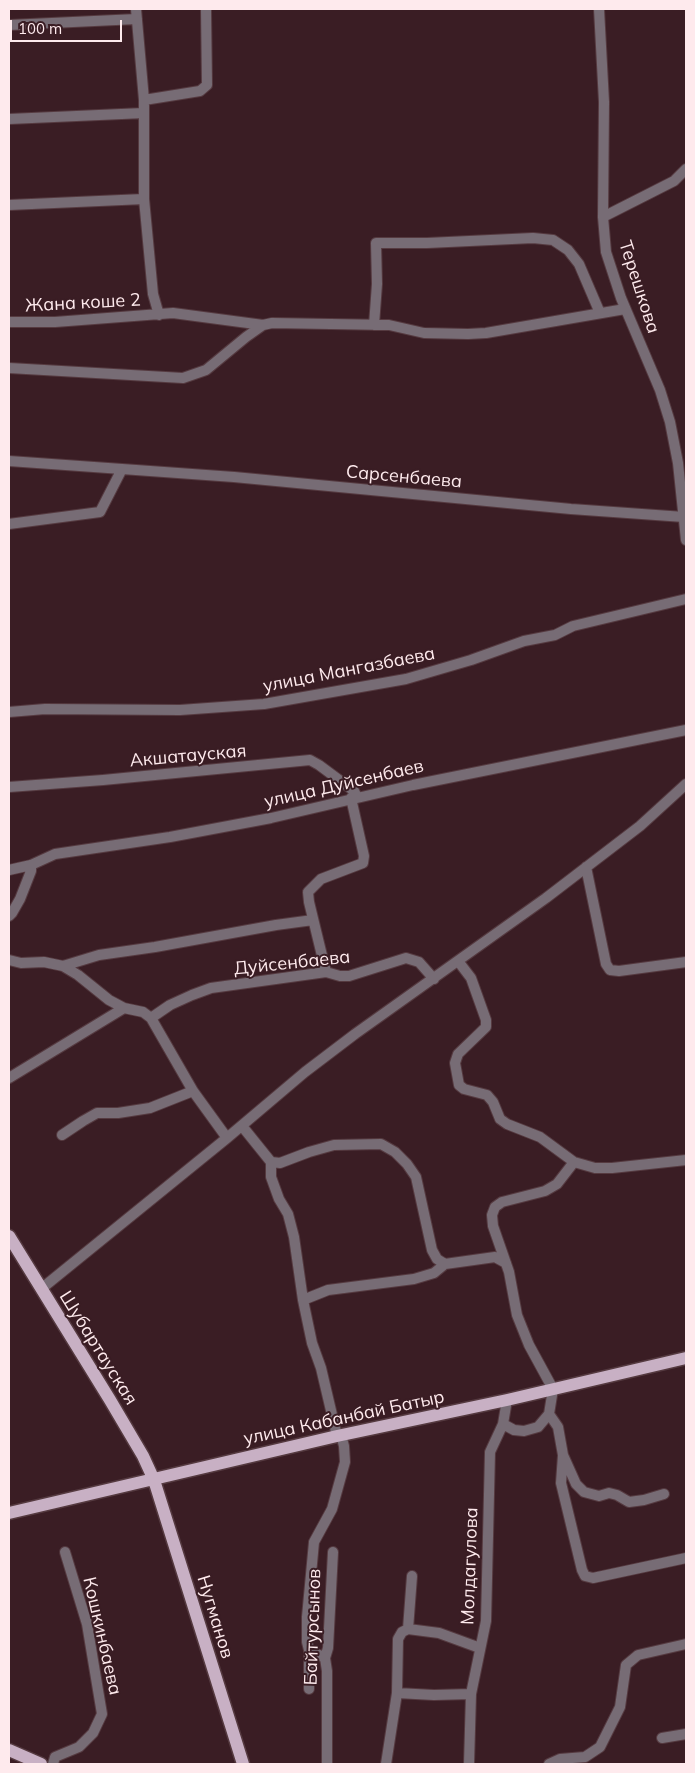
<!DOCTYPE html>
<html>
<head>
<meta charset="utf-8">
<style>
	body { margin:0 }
	#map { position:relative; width:695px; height:1773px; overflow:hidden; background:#3a1d24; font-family:Mulish,sans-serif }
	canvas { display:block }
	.frame { position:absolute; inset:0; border:10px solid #feeaed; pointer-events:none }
	.scale { position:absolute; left:10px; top:20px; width:112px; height:22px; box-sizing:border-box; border:2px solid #feeaed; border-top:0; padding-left:6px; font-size:15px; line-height:18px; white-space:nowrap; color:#feeaed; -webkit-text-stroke:4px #3a1d24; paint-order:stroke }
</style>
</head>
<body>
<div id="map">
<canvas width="695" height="1773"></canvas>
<div class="frame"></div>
<div class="scale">100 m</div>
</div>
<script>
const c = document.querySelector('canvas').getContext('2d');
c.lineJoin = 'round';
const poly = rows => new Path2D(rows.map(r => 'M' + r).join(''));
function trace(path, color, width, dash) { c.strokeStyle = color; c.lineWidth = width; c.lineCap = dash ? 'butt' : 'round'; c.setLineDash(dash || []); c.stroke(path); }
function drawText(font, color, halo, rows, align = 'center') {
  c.font = font + ' Mulish,sans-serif'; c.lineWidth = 4; c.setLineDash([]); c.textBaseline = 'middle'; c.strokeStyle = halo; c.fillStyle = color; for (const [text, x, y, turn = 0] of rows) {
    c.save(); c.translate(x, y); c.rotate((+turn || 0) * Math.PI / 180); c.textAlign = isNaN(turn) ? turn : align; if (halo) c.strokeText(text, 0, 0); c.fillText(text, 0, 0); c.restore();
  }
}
const minor = poly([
	[136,9,144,100,144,199,153,294,159,315],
	[599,9,604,102,603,217,606,252,621,298,660,390,670,422,678,463,686,540],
	[9,25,137,19],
	[144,100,200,91,207,85,206,9],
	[9,119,144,113],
	[9,205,144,199],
	[603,217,674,181,686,169],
	[9,322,55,322,173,313,263,325],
	[374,325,377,284,376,243,427,243,533,238,553,240,568,250,579,264,600,313],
	[9,368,183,378,206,370,246,337,263,325,272,323,389,325,424,333,468,334,486,333,625,309],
	[9,461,122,469],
	[9,524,100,512,122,469,234,477,571,509,684,517],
	[9,712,45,709,180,710,264,704,406,679,471,660,524,641,555,635,573,626,686,599],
	[9,787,103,780,310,760,319,765,354,791,357,797],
	[586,867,606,964,610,970,619,971,686,962],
	[9,870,31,865,55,854,170,837,271,818,413,785,686,730],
	[9,916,12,913,20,899,31,871,31,865],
	[9,960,21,963,44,962,63,966,78,975,109,1000,124,1008,143,1012,151,1018,193,1091,227,1138],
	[458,961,471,978,486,1020,486,1027,458,1054,455,1063,459,1085,464,1089,487,1095,493,1102,500,1119,507,1124,540,1137,574,1162,595,1168,612,1168,686,1160],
	[63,966,99,955,155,947,276,925,313,920],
	[326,972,309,902,308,892,321,879,363,863,364,856,351,798],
	[151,1018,170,1005,192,995,211,988,326,972,340,976,349,976,406,958,419,962,434,979],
	[9,1078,124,1008],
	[242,1126,271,1162,280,1163,309,1152,334,1145,381,1144,395,1152,407,1164,416,1177,432,1250,437,1259,445,1264,495,1257,506,1263],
	[62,1135,83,1121,97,1113,118,1113,150,1108,193,1091],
	[271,1162,271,1177,279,1199,288,1214,294,1237,303,1300,312,1343,321,1368,337,1436],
	[41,1289,227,1138,305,1072,355,1034,546,898,640,826,686,784],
	[303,1300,328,1290,414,1279,434,1273,445,1264],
	[549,1414,558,1427,563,1455,576,1484,584,1492,599,1496,609,1493,617,1495,629,1502,644,1500,664,1494],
	[503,1424,514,1430,524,1431,538,1427,549,1414,553,1389,529,1345,517,1315,509,1272,493,1226,492,1215,495,1207,502,1202,545,1191,557,1184,574,1162],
	[563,1455,561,1483,582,1570,585,1576,593,1578,686,1558],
	[408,1629,439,1633,480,1648],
	[325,1658,309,1650,307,1642,307,1617,314,1542,332,1509,345,1462,344,1446,341,1435],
	[309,1689,309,1650],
	[397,1693,434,1695,471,1694],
	[662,1738,686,1734],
	[53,1764,55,1757,79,1747,93,1733,102,1714,87,1624,65,1552],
	[327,1764,327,1671,325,1658,328,1648,333,1552],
	[386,1764,397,1693,398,1639,402,1632,408,1629,412,1576],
	[469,1764,471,1694,486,1621,490,1452,503,1424,507,1400],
	[549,1764,560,1759,585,1757,600,1747,620,1707,626,1665,638,1655,686,1644]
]);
const major = poly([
	[9,1236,110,1400,143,1456,154,1480,243,1764],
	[9,1513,337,1436,507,1400,686,1358],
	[9,1750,41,1764]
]);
trace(minor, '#553a40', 12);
trace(major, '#553a40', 15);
trace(minor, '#776c75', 10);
trace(major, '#c8b0c4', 12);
drawText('18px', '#feeaed', '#3a1d24', [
	["Терешкова",639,287,72],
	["Жана коше 2",83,303,-3],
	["Сарсенбаева",404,477,5],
	["улица Мангазбаева",349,670,-11],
	["Акшатауская",188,756,-5],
	["улица Дуйсенбаев",344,784,-13],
	["Дуйсенбаева",292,963,-6],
	["Шубартауская",98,1348,58],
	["улица Кабанбай Батыр",344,1418,-12],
	["Молдагулова",470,1566,-88],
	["Нугманов",215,1617,73],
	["Байтурсынов",313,1627,-88],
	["Кошкинбаева",102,1636,77]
]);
</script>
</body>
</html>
